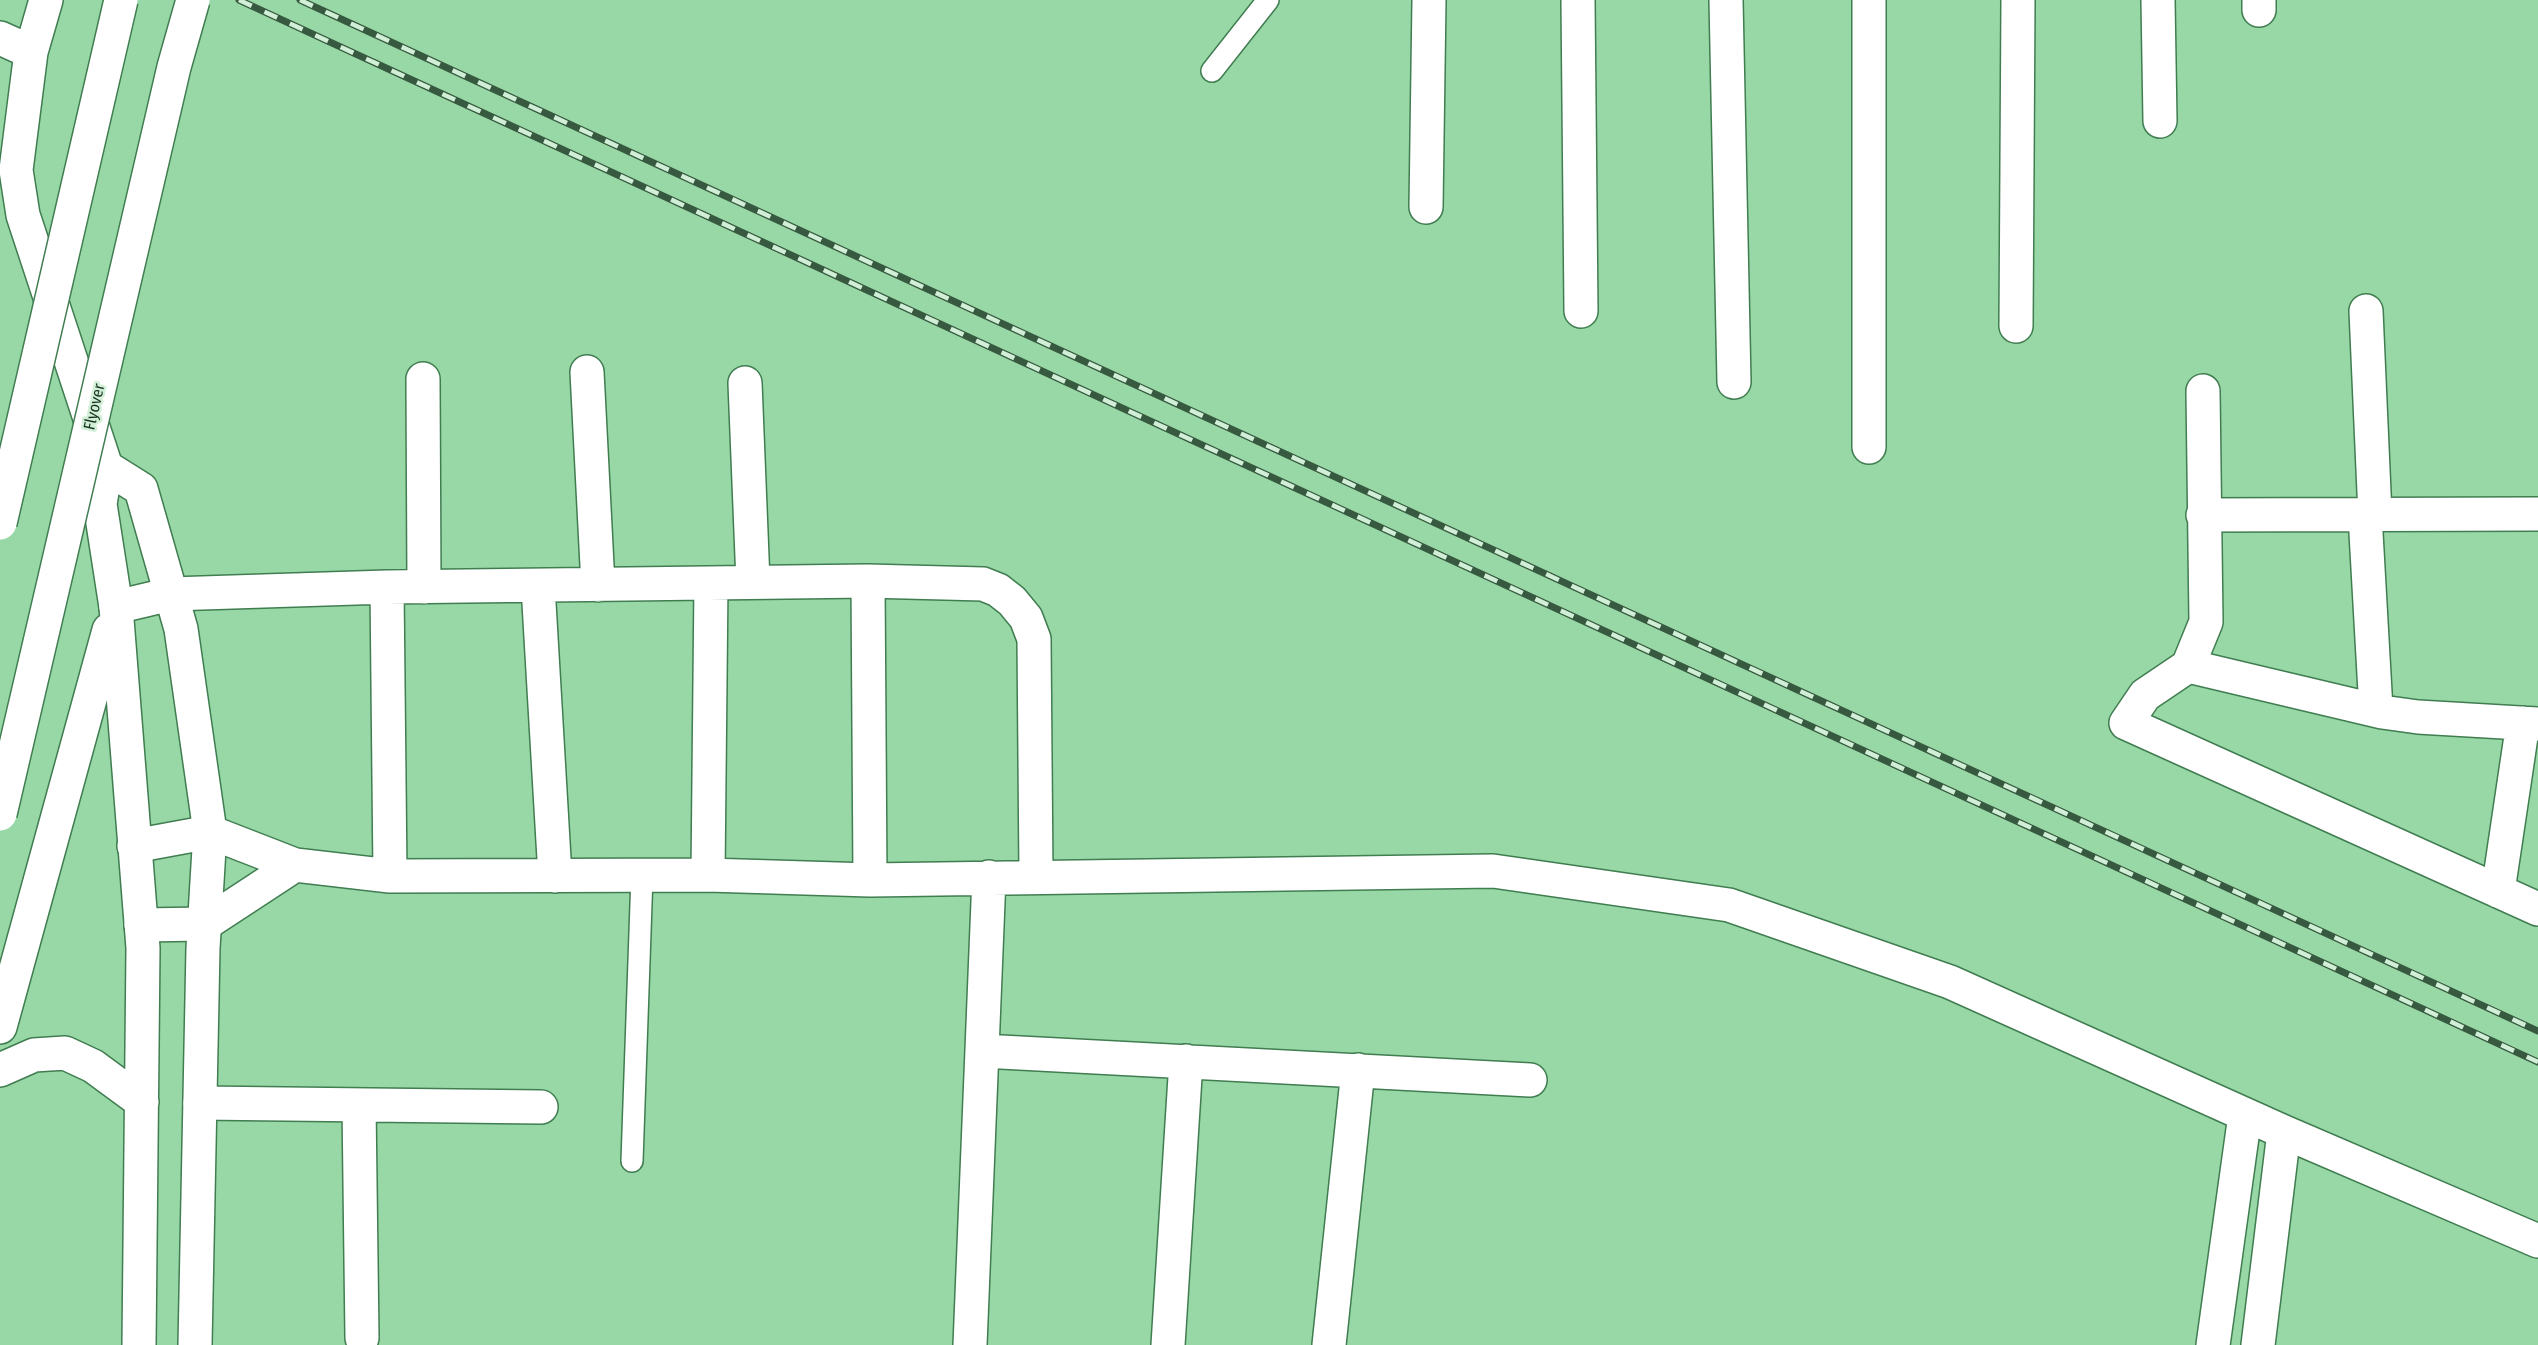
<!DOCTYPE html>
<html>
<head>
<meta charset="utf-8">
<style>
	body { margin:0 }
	canvas { display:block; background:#98d7a6 }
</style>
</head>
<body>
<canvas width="2538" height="1345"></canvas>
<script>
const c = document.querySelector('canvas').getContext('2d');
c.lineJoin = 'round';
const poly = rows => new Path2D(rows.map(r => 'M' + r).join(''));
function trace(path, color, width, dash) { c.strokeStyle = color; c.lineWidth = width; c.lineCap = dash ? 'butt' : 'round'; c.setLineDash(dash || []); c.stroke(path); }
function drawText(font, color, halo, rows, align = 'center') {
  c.font = font + ' "Fira Sans Condensed",sans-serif'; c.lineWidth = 5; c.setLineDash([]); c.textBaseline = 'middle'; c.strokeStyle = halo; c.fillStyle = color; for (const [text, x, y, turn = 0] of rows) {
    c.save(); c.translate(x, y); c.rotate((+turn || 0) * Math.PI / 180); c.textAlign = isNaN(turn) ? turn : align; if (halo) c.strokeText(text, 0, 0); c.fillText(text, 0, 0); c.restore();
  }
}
const service = poly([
	[1212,71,1268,0],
	[632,1161,642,875]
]);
const minor = poly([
	[1578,0,1581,311],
	[1726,0,1734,382],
	[2158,0,2160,121],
	[2259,0,2259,10],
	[1426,207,1429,0],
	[2366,311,2375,515],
	[2016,326,2018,0],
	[587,372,598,585],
	[423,379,424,587],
	[745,383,753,582],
	[2203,391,2206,622,2188,666,2145,695,2126,723,2538,909],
	[1869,447,1869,0],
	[2203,515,2538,514],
	[2365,515,2376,710],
	[868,581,870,880],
	[538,586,555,876],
	[387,587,390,876],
	[116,607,171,594,387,587,868,581,983,584,998,590,1012,601,1026,618,1034,639,1036,876],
	[2188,666,2382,712,2418,717,2538,724],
	[134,846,210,832,295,865,390,876,708,875,870,880,1493,871,1729,905,1950,982,2284,1132,2538,1241],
	[708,875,711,583],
	[2498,891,2523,723],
	[141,925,205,924,295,865],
	[982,1051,1530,1080],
	[200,1103,541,1107],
	[359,1105,362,1338],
	[970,1345,989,877],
	[1168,1345,1186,1061],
	[1329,1345,1358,1070],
	[2213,1345,2245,1115],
	[2258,1345,2284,1132]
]);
const tertiary = poly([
	[46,0,31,52,16,170,23,215,106,467,100,504,116,607,143,948,139,1345],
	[0,38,31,52],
	[106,467,141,489,181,629,210,832,203,948,195,1345],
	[0,1027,109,630],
	[0,1070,34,1055,65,1053,93,1066,142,1102]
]);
trace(service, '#407d51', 24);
trace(minor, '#407d51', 36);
trace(tertiary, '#407d51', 36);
trace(service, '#fff', 21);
trace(minor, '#fff', 33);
trace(tertiary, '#fff', 33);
const rail = poly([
	[239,0,2538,1062],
	[300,0,2538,1031]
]);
trace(rail, '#37593f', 7);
trace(rail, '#d0efd6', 4.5, [14]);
const secondaryBridge = poly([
	[0,523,121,0],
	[0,814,174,67,193,0]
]);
trace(secondaryBridge, '#407d51', 36, []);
trace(secondaryBridge, '#fff', 33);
drawText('16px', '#18311e', '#d0efd6', [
	["Flyover",95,407,-77]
]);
</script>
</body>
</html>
